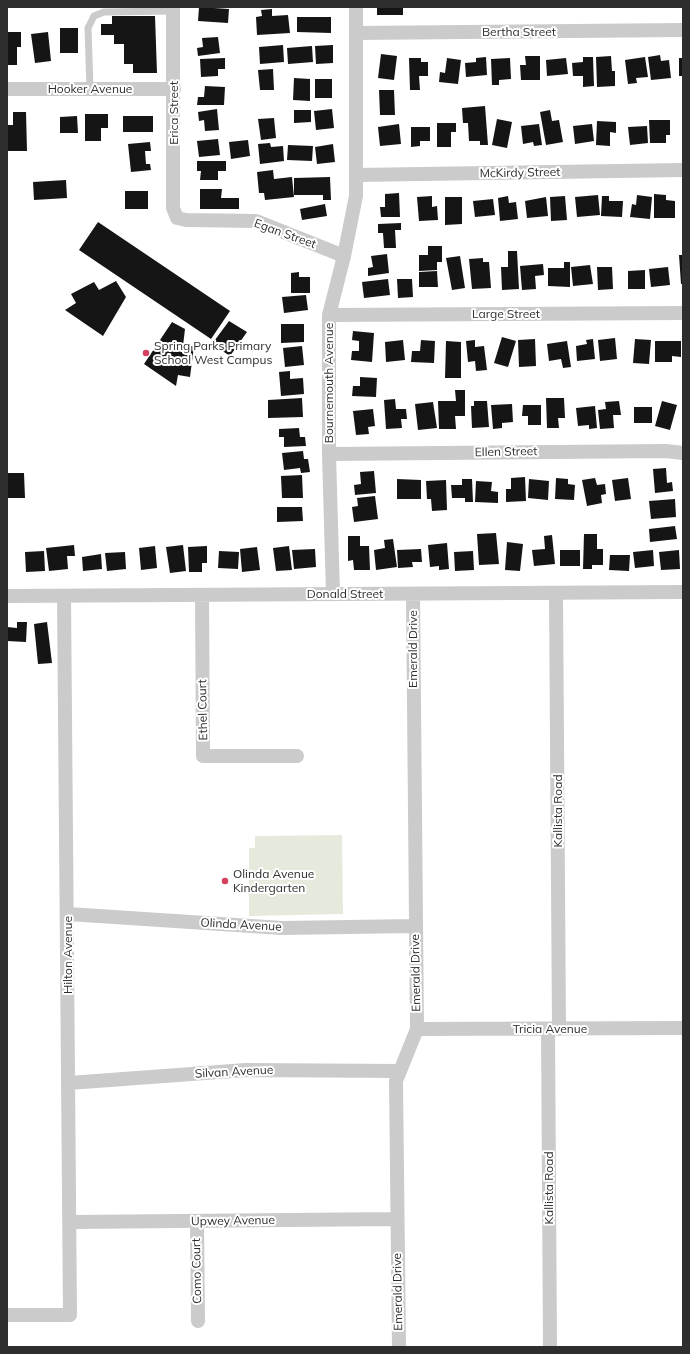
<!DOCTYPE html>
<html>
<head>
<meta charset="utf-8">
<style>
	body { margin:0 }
	#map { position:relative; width:690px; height:1354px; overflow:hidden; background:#fff; font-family:Mulish,sans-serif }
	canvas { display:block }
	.frame { position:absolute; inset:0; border:8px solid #2e2e2e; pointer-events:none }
</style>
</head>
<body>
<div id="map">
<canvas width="690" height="1354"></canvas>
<div class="frame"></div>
</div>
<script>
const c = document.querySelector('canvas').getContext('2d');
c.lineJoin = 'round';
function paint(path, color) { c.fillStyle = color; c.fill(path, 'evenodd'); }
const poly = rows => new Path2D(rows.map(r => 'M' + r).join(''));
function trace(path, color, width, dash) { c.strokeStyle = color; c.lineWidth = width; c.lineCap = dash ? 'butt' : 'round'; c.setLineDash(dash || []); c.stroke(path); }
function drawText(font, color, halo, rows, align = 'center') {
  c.font = font + ' Mulish,sans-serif'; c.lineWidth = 4; c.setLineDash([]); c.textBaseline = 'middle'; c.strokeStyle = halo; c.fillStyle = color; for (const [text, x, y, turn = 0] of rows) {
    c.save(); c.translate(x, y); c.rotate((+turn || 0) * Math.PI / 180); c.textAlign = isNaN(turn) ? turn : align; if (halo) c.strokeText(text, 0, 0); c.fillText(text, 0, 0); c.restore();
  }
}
paint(poly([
	[342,835,343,914,249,916,249,848,255,848,255,836]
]), '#e6eadd');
paint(poly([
	[199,7,229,9,228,23,198,21],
	[377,7,403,7,403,15,377,15],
	[272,9,272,16,288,15,290,33,257,35,256,17,262,16,261,10],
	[112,16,155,16,157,73,133,73,133,64,124,64,124,44,114,44,114,35,101,35,101,24,112,24],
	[297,17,331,17,331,33,297,32],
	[60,28,78,28,78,53,60,53],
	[7,32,21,32,21,47,17,47,17,65,7,65],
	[48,32,51,61,35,63,31,34],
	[218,37,220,53,198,56,197,48,203,47,202,38],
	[283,45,284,62,260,64,259,47],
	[333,45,333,63,316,64,315,46],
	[312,46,313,62,288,64,287,48],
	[381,54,397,56,394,80,378,78],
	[660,55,661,61,669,60,671,78,651,80,648,57],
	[525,56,540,56,540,80,521,80,520,65,526,65],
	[611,56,612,71,615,71,615,86,597,87,596,57],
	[486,57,487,75,466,77,465,63,476,62,476,58],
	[583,57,593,57,594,86,583,87,583,76,573,76,572,63,583,62],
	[645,57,648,77,636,78,637,83,628,84,625,60],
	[225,58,225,69,218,69,218,76,201,77,200,59],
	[409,58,421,58,421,62,428,62,428,76,419,76,420,90,410,90],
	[447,58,461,60,458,84,439,82,440,72,445,73],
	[510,58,511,79,499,80,499,85,492,85,491,59],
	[566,58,568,74,547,76,546,60],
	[679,58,683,58,683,76,679,76],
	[273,69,274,90,260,90,258,70],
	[294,78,310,79,310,101,293,100],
	[315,79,332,79,332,98,315,98],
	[205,86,225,87,224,105,197,105,198,97,204,97],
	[379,90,394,90,395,115,380,115],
	[485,106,488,145,480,145,480,141,469,141,468,123,463,123,462,108],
	[217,109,219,130,205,131,204,120,199,121,198,112],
	[332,109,334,128,316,130,314,111],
	[294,110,311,110,311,122,294,123],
	[550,110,552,121,559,120,563,142,546,145,540,112],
	[13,112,26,112,27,151,7,151,7,125,13,125],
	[85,114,108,114,108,128,101,128,101,141,85,141],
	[77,116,78,133,60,133,60,117],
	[123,116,153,116,153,132,123,132],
	[274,118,276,138,261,140,258,119],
	[497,119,512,122,507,148,492,145],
	[649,120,670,120,670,135,666,135,666,143,650,143],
	[597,121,616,122,616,133,610,132,610,146,596,145],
	[437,123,456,123,456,132,451,132,451,147,437,147],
	[399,124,401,144,380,146,378,127],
	[539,124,542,145,534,146,533,142,523,144,521,126],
	[592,124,594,141,575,144,573,126],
	[647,126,648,143,630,145,628,127],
	[411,127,430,127,430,141,420,141,420,146,411,147],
	[218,139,220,155,199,157,197,141],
	[248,140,250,156,231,159,229,142],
	[150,142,151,151,145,151,146,164,150,164,151,170,131,172,128,144],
	[270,143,271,147,283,146,284,161,260,164,258,144],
	[333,144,335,162,317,164,315,147],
	[288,145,313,146,312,161,287,160],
	[197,161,226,161,226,171,218,171,218,180,200,180,201,171,197,171],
	[273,170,274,179,292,177,294,197,265,200,264,193,259,193,257,172],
	[330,177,331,200,323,200,323,195,294,195,294,178],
	[66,180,67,198,34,200,33,182],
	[200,189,222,189,221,198,239,198,239,209,200,209],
	[125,191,148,191,148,209,125,209],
	[399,193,400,217,381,217,380,207,385,207,385,194],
	[654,194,666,195,666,200,675,201,675,218,654,218],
	[598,195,600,215,577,217,575,197],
	[637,195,652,197,650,219,630,217,632,204,636,205],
	[432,196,432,207,437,206,438,220,419,221,417,197],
	[508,196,509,203,516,202,518,219,500,221,498,198],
	[565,196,567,220,551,221,550,197],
	[602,196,609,196,609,201,623,201,622,217,601,216],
	[445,197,462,197,462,224,445,225],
	[546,197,548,216,527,218,525,201],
	[493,199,495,215,475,217,473,201],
	[325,204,327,216,302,220,300,209],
	[98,222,230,311,211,339,79,250],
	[401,223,401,230,395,230,396,248,384,248,383,233,378,233,378,224],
	[428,246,442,246,442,262,437,262,437,270,419,271,419,255,428,255],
	[508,251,517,251,519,289,502,290,501,267,508,267],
	[387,254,389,273,368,276,368,268,373,267,371,256],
	[679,255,683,255,683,284,681,284],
	[460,256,465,288,452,290,446,258],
	[483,258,483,262,489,262,491,288,472,289,469,259],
	[564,262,570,262,570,287,548,286,548,268,564,268],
	[543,264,544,275,535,276,536,289,522,290,520,266],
	[590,265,593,284,573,286,571,267],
	[597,267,612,267,613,289,598,290],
	[668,267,670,285,651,287,649,269],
	[645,270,645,289,628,289,628,271],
	[437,271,438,287,419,287,419,272],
	[299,272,299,277,310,277,310,293,291,293,291,273],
	[388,279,390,295,364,298,362,282],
	[397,279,412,279,413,297,398,298],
	[116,281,126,297,103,336,65,310,76,303,71,294,94,282,99,290],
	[306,295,308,310,284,313,282,297],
	[229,321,247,332,230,356,212,344],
	[172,322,185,329,183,346,194,346,190,377,178,375,176,386,144,364],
	[281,324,304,324,304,342,281,343],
	[353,331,374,333,372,362,351,360,352,351,359,351,359,341,352,340],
	[502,337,516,341,508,367,494,363],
	[615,338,617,359,600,361,598,340],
	[535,339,536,366,519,367,518,340],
	[593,339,595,359,577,361,576,346,587,344,586,340],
	[635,339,651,340,649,364,633,363],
	[403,340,405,360,386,362,385,342],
	[421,340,435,341,434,363,411,362,412,351,420,351],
	[475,340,475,347,484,346,487,370,476,371,475,361,468,362,466,341],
	[446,341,461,342,461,378,445,378],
	[567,341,571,367,563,368,561,359,549,361,547,344],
	[655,341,681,341,681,357,672,356,672,362,655,362],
	[302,346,304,365,285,367,283,348],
	[290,371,290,379,303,378,304,394,281,396,279,372],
	[360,377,377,378,376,397,352,396,353,386,360,386],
	[455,390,465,390,465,416,455,416,456,429,439,429,438,401,456,401],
	[302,398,303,417,268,418,268,400],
	[546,398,564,398,565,418,558,418,559,428,547,428],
	[395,399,396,409,406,409,407,419,401,419,402,428,386,429,384,400],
	[474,401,487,401,489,427,472,428,471,406,474,406],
	[619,401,621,415,613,415,614,428,600,429,598,410,606,409,605,402],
	[662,401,677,405,670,430,655,426],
	[433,402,437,428,418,430,415,404],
	[512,404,513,422,502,423,502,428,493,429,491,405],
	[523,405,541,405,541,425,528,425,528,416,522,416],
	[595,406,597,428,589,429,589,425,578,426,576,408],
	[634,407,652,407,652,423,634,423],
	[373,409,375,426,368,427,369,434,356,435,353,411],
	[299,428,300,437,305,437,306,446,284,447,284,437,279,437,279,429],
	[303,451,304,459,308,459,310,472,301,473,300,468,284,470,282,453],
	[666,468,667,483,672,482,673,491,655,493,653,469],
	[374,471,376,493,355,495,354,485,361,484,360,472],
	[7,473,24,473,25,498,7,498],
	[302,475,303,498,282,498,281,476],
	[525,477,526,501,506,502,506,489,511,489,511,478],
	[556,478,568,479,568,484,575,485,574,500,555,499],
	[595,478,597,485,605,484,606,494,601,495,602,503,587,506,582,480],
	[628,478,631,499,615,501,612,480],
	[397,479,421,480,421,499,397,499],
	[462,479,472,479,473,502,465,502,465,498,452,498,451,485,462,485],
	[529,479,549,481,548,500,528,498],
	[446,480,447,510,432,511,431,499,427,499,426,481],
	[476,481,492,482,491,491,498,492,498,503,475,502],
	[375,496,378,519,354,522,352,507,358,506,357,498],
	[675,499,676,517,651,519,649,501],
	[277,507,302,507,303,521,277,522],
	[675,526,677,539,650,542,649,529],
	[496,533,499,564,479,565,477,534],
	[584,534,597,534,597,549,603,549,603,565,592,565,592,569,583,569],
	[552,535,555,564,534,566,532,550,545,549,544,536],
	[348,536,360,536,360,546,369,546,370,570,354,570,353,560,348,561],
	[393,539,397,567,376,570,374,550,385,548,384,540],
	[507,542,523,544,520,571,505,570],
	[447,543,449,569,439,570,439,566,430,567,428,545],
	[74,545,75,556,67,556,68,569,49,571,46,548],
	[183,545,186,571,170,573,166,547],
	[155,546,157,568,141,570,139,548],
	[207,546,207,563,202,563,202,572,189,572,188,547],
	[289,546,292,570,276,571,273,548],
	[257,547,260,570,242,572,240,549],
	[315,549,316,567,294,569,292,550],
	[421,549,422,562,412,562,413,567,398,568,397,550],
	[560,550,580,550,580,566,560,566],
	[653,550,654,566,635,568,633,552],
	[679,550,680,569,661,570,659,552],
	[44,551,45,571,26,572,25,552],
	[219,551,239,552,238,569,218,568],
	[473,551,474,570,455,571,454,552],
	[125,552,126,569,107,571,105,553],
	[101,554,102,569,83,571,82,557],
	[610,555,630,555,629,571,609,570],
	[17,622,27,622,26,642,7,641,7,627,17,628],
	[47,622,52,663,38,664,34,624]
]), '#151515');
trace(poly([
	[90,89,88,28,94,16,104,12,173,11]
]), '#cbcbcb', 7);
trace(poly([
	[173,7,173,208,177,218,186,220,256,221,344,256],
	[356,33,683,30],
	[7,89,174,89],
	[357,175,683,170],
	[329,315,683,313],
	[329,454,666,451,683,453],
	[333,594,329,454,329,315,344,256,356,196,356,7],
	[556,594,559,1029],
	[202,595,203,756,297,756],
	[7,596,683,592],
	[68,914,282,928,415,926],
	[417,1029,683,1028],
	[548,1029,550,1347],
	[69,1083,246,1070,399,1071],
	[71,1222,396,1219],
	[197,1222,198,1321],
	[7,1315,70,1315,64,596],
	[399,1347,396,1081,417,1029,413,594]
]), '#cbcbcb', 14);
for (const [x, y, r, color] of [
	[146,353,4,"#d5405e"],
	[225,881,4,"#d5405e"]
]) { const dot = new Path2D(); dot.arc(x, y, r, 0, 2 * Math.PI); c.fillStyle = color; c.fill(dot); trace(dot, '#fff', 1.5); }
drawText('12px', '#2e2e2e', '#fff', [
	["Bertha Street",519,32],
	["Hooker Avenue",90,89],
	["Erica Street",174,113,-90],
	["McKirdy Street",520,173,-1],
	["Egan Street",285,234,20],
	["Large Street",506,314],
	["Bournemouth Avenue",329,383,-90],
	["Ellen Street",506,452,-1],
	["Donald Street",345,594],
	["Emerald Drive",413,649,-90],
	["Ethel Court",203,710,-91],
	["Kallista Road",558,811,-90],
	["Olinda Avenue",241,925,3],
	["Hilton Avenue",68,955,-90],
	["Emerald Drive",416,973,-91],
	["Tricia Avenue",550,1029],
	["Silvan Avenue",234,1072,-3],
	["Kallista Road",549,1188,-90],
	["Upwey Avenue",233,1221,-1],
	["Como Court",197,1271,-91],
	["Emerald Drive",398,1292,-91]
]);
drawText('12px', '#2e2e2e', '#fff', [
	["Spring Parks Primary",154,346],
	["School West Campus",154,360],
	["Olinda Avenue",233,874],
	["Kindergarten",233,888]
], 'left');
</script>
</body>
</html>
